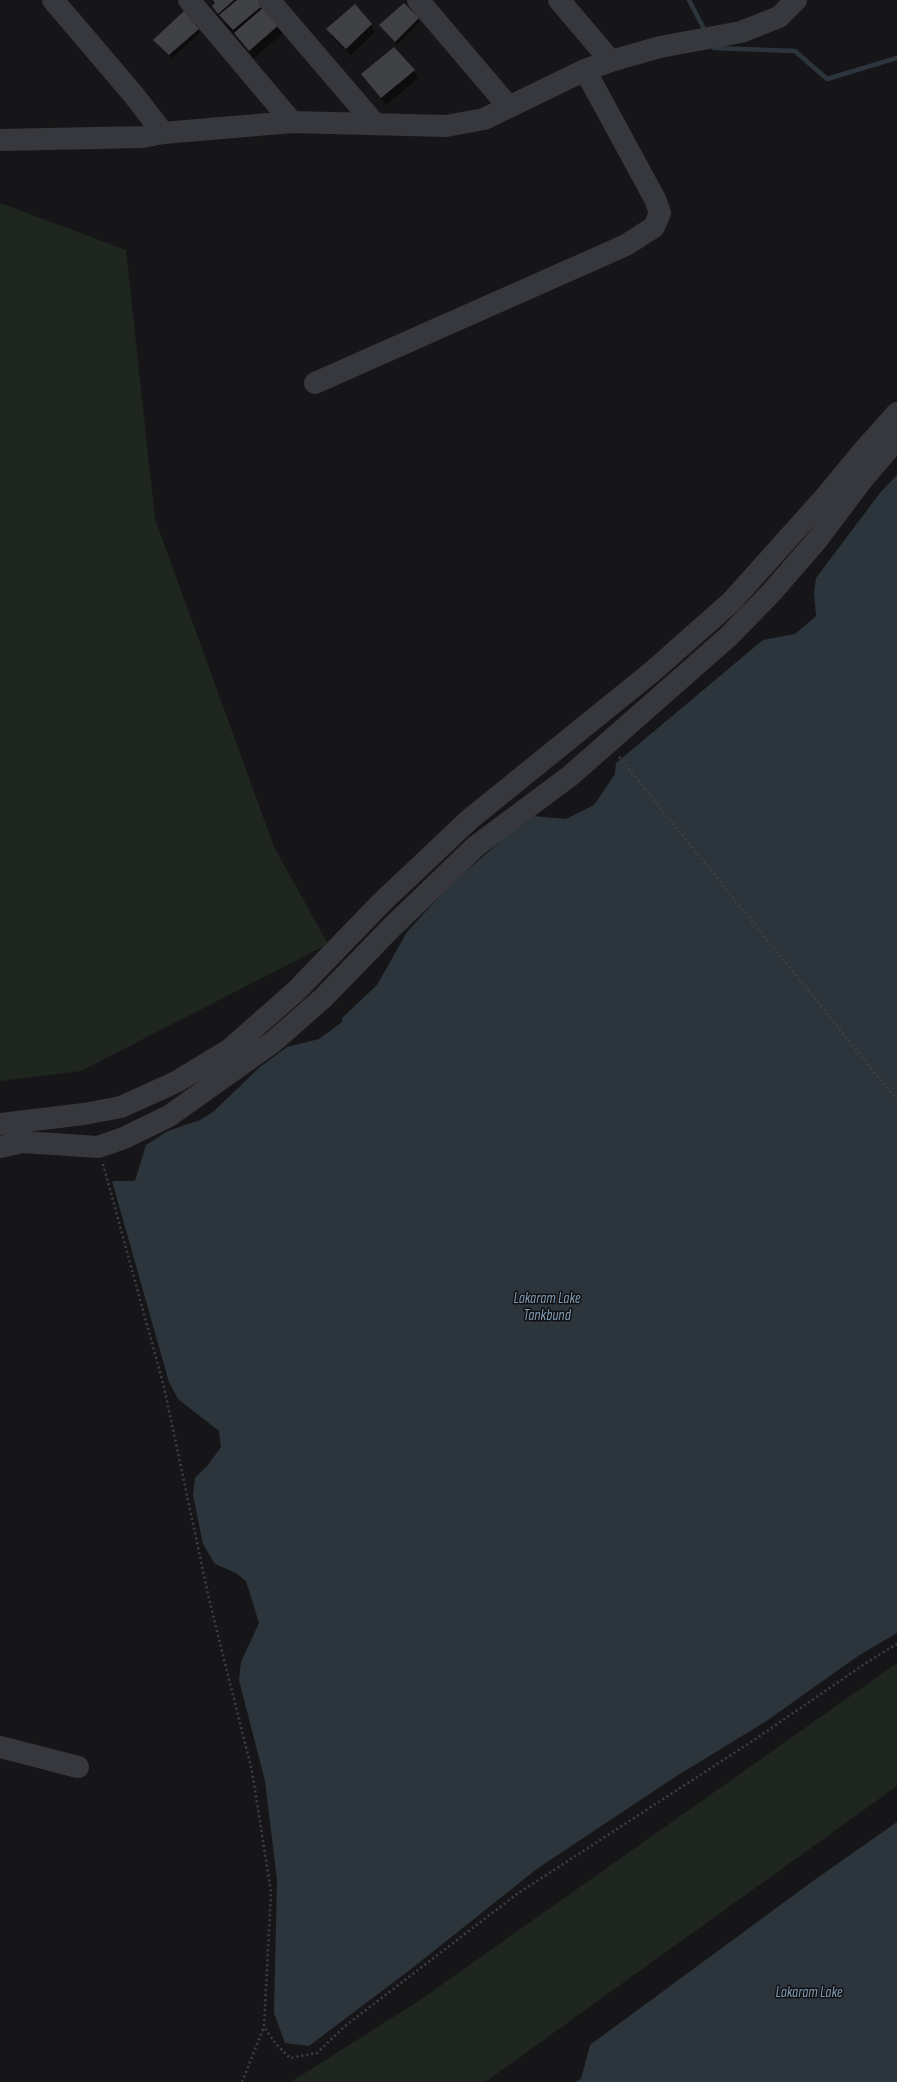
<!DOCTYPE html>
<html>
<head>
<meta charset="utf-8">
<style>
	body { margin:0 }
	canvas { display:block; background:#161618 }
</style>
</head>
<body>
<canvas width="897" height="2082"></canvas>
<script>
const c = document.querySelector('canvas').getContext('2d');
c.lineJoin = 'round';
function paint(path, color) { c.fillStyle = color; c.fill(path, 'evenodd'); }
const poly = rows => new Path2D(rows.map(r => 'M' + r).join(''));
function trace(path, color, width, dash) { c.strokeStyle = color; c.lineWidth = width; c.lineCap = dash ? 'butt' : 'round'; c.setLineDash(dash || []); c.stroke(path); }
function drawText(font, color, halo, rows, align = 'center') {
  c.font = font + ' "Sofia Sans Condensed",sans-serif'; c.lineWidth = 3; c.setLineDash([]); c.textBaseline = 'middle'; c.strokeStyle = halo; c.fillStyle = color; for (const [text, x, y, turn = 0] of rows) {
    c.save(); c.translate(x, y); c.rotate((+turn || 0) * Math.PI / 180); c.textAlign = isNaN(turn) ? turn : align; if (halo) c.strokeText(text, 0, 0); c.fillText(text, 0, 0); c.restore();
  }
}
paint(poly([
	[0,203,126,250,155,519,274,847,328,944,81,1071,0,1081],
	[897,1663,897,1786,485,2082,291,2082,420,2000]
]), '#1e261f');
paint(poly([
	[897,475,897,1633,858,1656,765,1722,675,1777,538,1868,411,1969,309,2046,285,2043,274,2013,277,1880,265,1781,239,1680,241,1662,259,1623,246,1581,236,1573,215,1564,203,1544,193,1495,195,1478,208,1465,221,1447,219,1431,178,1399,169,1382,112,1181,135,1181,146,1145,168,1131,200,1120,213,1112,260,1067,287,1047,319,1039,342,1022,342,1018,377,985,407,932,450,885,517,827,533,816,566,819,594,805,615,774,616,763,763,640,795,634,816,616,814,593,816,578,880,493],
	[897,1822,897,2082,574,2082,581,2079,590,2045,813,1881]
]), '#2c353c');
paint(poly([
	[214,0,258,0,284,32,254,58,217,14,213,6,216,4],
	[418,18,420,22,397,45,382,28],
	[371,25,375,32,351,55,332,37,328,29],
	[198,29,200,33,172,58,154,40],
	[414,71,418,78,386,105,363,74]
]), '#0007');
trace(poly([
	[689,0,706,33],
	[711,43,714,48,795,51,827,79,897,58]
]), '#2c353c', 4.5);
paint(poly([
	[213,0,234,0,218,14,212,6,215,3],
	[237,0,259,0,263,5,233,30,219,15],
	[404,3,419,18,395,42,379,25],
	[355,4,372,24,346,49,326,29],
	[265,6,280,24,249,51,234,33],
	[184,11,199,29,169,55,153,40],
	[394,47,415,70,381,98,361,74]
]), '#404145');
trace(poly([
	[619,757,897,1100],
	[103,1164,164,1387,209,1599,252,1771,271,1892,264,2027,276,2044,290,2058,317,2053,345,2026,517,1894,751,1742,866,1663,897,1644],
	[242,2082,264,2027]
]), '#3d3f44', 2.5, [2, 3]);
trace(poly([
	[53,0,133,94,163,133],
	[189,0,292,122],
	[269,0,375,124],
	[418,0,509,107],
	[559,0,611,61],
	[0,140,143,137,163,133,292,122,446,126,484,119,585,70,611,61,660,47,741,32,779,17,796,0],
	[315,383,626,245,654,227,660,213,655,199,585,70],
	[0,1124,84,1114,121,1107,176,1082,229,1050,296,991,382,902,470,819,653,671,731,602,826,496,864,450,897,413],
	[0,1147,23,1142,98,1147,124,1138,169,1116,273,1042,323,998,392,927,476,846,570,776,728,637,771,593,817,540,863,479,897,439],
	[0,1747,78,1767]
]), '#37383d', 22);
drawText('italic 15px', '#7f9bb3', '#111113', [
	["Lakaram Lake",547,1299],
	["Tankbund",547,1316],
	["Lakaram Lake",809,1993]
]);
</script>
</body>
</html>
